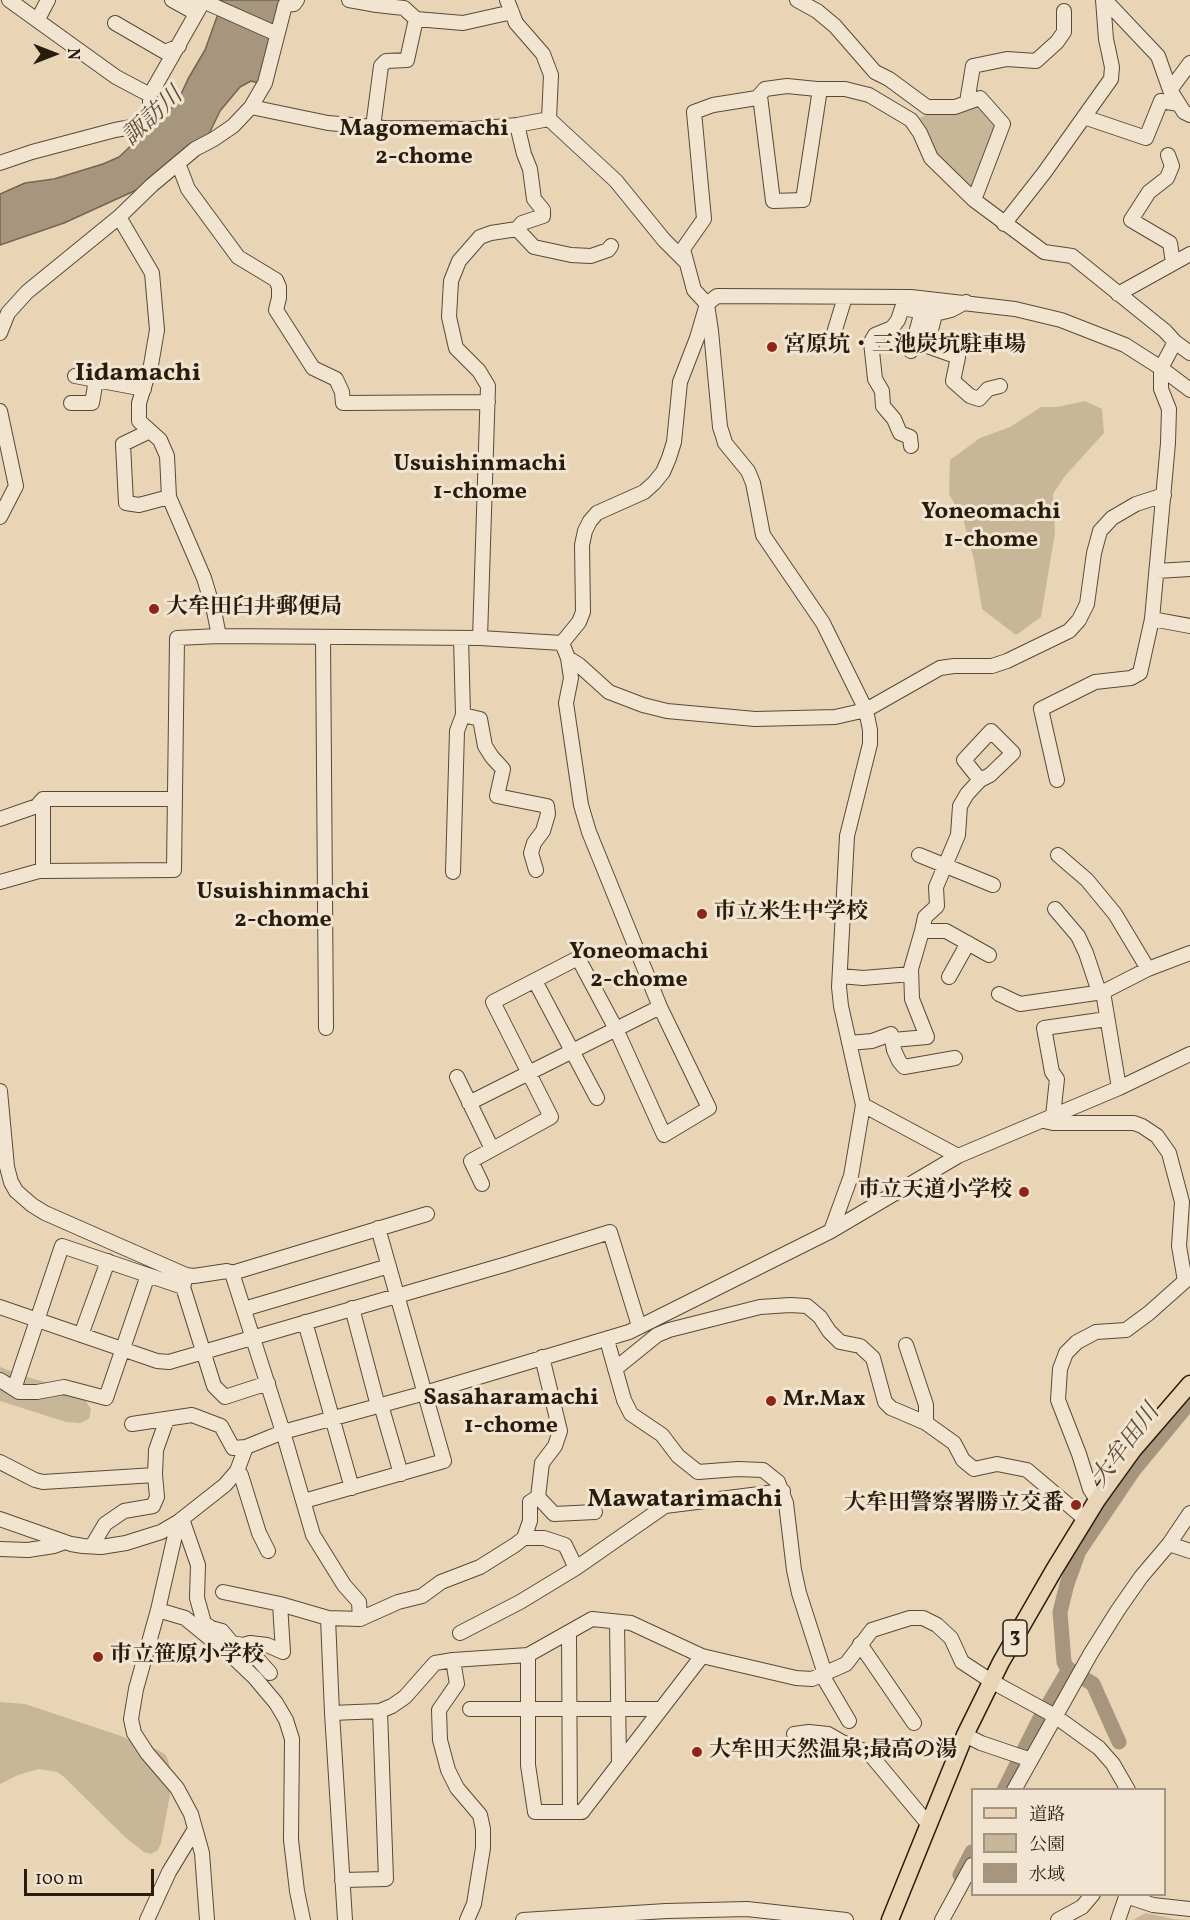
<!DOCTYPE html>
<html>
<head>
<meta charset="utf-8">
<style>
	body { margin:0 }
	#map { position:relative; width:1190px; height:1920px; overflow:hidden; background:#e9d5b6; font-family:Vollkorn,"Noto Serif JP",serif }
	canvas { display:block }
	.legend { position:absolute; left:971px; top:1788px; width:195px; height:108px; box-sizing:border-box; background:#f1e4d0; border:2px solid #a19482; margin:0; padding:8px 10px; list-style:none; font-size:18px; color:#281c0d }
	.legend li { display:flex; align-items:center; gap:12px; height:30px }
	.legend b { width:30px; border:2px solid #a19482 }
	.north { position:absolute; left:24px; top:24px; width:60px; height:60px; -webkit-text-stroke:4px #f1e4d0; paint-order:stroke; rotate:90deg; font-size:16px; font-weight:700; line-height:24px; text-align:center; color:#281c0d }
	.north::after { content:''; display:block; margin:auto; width:21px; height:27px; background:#281c0d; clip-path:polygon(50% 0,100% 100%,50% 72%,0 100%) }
	.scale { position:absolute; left:24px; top:1869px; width:130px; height:27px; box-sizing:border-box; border:3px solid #281c0d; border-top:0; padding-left:8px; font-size:18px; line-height:21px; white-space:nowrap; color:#281c0d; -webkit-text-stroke:4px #f1e4d0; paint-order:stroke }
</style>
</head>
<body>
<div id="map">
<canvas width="1190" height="1920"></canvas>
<ul class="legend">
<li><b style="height:8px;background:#e9d5b6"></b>道路</li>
<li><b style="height:16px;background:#c8b699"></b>公園</li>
<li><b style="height:16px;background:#a7967d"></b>水域</li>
</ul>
<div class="north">N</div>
<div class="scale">100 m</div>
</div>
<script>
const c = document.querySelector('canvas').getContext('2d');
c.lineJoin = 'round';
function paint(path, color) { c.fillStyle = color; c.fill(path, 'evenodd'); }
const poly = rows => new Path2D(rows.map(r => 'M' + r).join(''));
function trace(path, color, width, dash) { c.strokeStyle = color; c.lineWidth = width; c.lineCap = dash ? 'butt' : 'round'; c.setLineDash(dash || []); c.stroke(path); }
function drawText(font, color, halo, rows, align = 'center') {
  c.font = font + ' Vollkorn,"Noto Serif JP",serif'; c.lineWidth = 6; c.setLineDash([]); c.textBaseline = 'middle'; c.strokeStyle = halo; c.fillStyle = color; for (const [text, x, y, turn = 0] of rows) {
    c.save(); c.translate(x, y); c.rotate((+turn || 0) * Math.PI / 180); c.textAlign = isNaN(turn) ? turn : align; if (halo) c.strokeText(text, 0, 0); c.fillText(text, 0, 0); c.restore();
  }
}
paint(poly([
	[977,106,983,109,997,125,972,187,932,154,916,119,939,110],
	[1085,401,1102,409,1104,433,1065,476,1053,494,1055,533,1041,617,1016,635,982,609,974,560,963,519,949,494,950,460,980,438,1010,427,1041,407,1057,407],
	[0,1367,27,1377,71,1389,84,1397,91,1410,89,1419,80,1423,66,1422,0,1401],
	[0,1702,25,1704,118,1735,158,1750,166,1755,171,1770,172,1784,161,1843,158,1850,151,1854,144,1852,125,1837,64,1777,57,1772,39,1769,18,1775,0,1784],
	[1146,1913,1174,1919,1190,1920,1133,1920]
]), '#c8b699');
const water = poly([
	[217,0,282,0,258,83,251,81,240,87,220,111,208,136,143,187,64,223,0,245,0,194,25,183,54,179,103,164,119,157,137,140,143,129,155,115,172,107,177,103,188,79,205,50,218,14,217,0]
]);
paint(water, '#a7967d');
trace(water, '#746550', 1.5);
trace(poly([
	[1119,1742,1093,1684,1067,1668,1064,1662,1060,1612,1067,1584,1079,1551,1133,1471,1190,1402],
	[1004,1790,1038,1722,1069,1669],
	[960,1875,972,1852]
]), '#a7967d', 15);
const minor = poly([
	[9,0,116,77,150,95],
	[172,0,190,10,195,0],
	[349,0,377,5,404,8,416,19,463,23,512,12],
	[507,0,516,23,543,54,551,75,549,119,616,181,664,240,685,261],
	[797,0,817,11,835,26,875,72,889,79,927,107,955,107,980,98,1003,124,974,200],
	[1105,0,1158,56,1170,90,1184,112,1190,115],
	[203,1,277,34],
	[38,19,48,0],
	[115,23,165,52,179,46],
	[1170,90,1190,63],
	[760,96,773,201,803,200,820,89],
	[967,102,973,66,1007,59,1036,61,1057,42,1064,32,1064,11],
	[251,107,328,123,385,128,473,129,517,125,549,119],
	[1084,117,1146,138,1161,101,1179,104],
	[373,127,381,66,386,61,407,60,416,19],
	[1168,155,1172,166,1167,178,1149,192,1131,220,1170,243,1173,263],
	[0,163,32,152,115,130,143,125,150,116,150,95,204,0],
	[178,163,188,189,238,257,276,280,279,287,279,298,276,310,313,368,336,379,342,392,343,403,488,402],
	[119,217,152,273,157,330,151,365,139,403,139,421,160,440,167,456,169,497,204,578,214,611,219,636],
	[1004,224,1044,173,1111,79,1112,67,1106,39,1103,0],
	[517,229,534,247,571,255,591,256,608,250,611,246],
	[1118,294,1190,254],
	[935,314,927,346,958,357,953,381,970,396,979,399,988,389,1000,386],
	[0,333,8,313,27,292,119,217,152,185,195,149,214,139,233,126,251,107,265,83,285,5,294,4,297,0],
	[834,333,845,297],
	[911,351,922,311],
	[75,376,144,389],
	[71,403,92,403,96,380],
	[0,411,16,486,0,517],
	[150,431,123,444,126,503,139,505,169,497],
	[911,446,910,437,900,433,894,419,883,406,882,391,875,379,871,342,875,335,892,328,898,320,902,308,935,314,951,310,966,302],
	[1157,571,1190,569],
	[1152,619,1190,626],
	[323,638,326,1028],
	[480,638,488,386,479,371,456,348,449,317,451,281,459,261,480,237,491,233,517,229,522,223,543,216,543,210,534,199,530,169,524,154,517,125],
	[562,643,579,622,583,612,582,545,585,531,590,521,597,513,644,492,654,483,663,472,669,458,674,442,680,382,697,338,707,304,717,296,911,297,1015,309,1061,320,1125,345,1161,368,1190,390],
	[568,658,579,665,609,692,643,705,667,711,755,719,835,717,866,710,940,668,954,666,992,666,1007,661,1069,631,1079,620,1087,604,1094,553,1100,531,1112,518,1136,504,1164,495],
	[463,715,480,719,485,746,492,757,503,769,497,796,547,806,548,814,543,831,534,843,531,853,536,870],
	[1057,780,1041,709,1095,682,1131,678,1140,673,1152,619,1168,443,1169,409,1161,389,1161,368,1175,342],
	[0,819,37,806,43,799],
	[919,855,993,885],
	[1058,855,1087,880,1115,914,1148,969],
	[43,871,43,799,175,799],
	[453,872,457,731,463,715,461,638],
	[0,882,39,871,174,870,177,638,219,636,480,638,562,643],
	[1055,909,1078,936,1086,953,1099,992],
	[922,931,925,917,937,906,936,887,958,835,960,806,967,794,980,780,990,775,1013,753,991,731,964,760,980,780],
	[840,976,863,978,911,974],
	[949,977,968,943],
	[535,981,597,1098],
	[1103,992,1119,1088],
	[999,994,1020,1004,1103,992,1148,969,1190,953],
	[893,1040,927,1037,912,999,911,969,922,931,946,931,989,955],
	[849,1043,872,1041,891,1034,894,1050,899,1061,904,1067,955,1058],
	[457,1077,492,1149],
	[0,1091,7,1167,11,1182,16,1191,32,1205,45,1213,186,1275,194,1276,227,1271,232,1273,427,1214],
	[469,1103,660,1007],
	[863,1105,958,1156],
	[1053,1116,1057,1079,1052,1072,1044,1028,1107,1019],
	[1044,1121,1053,1123,1134,1123,1142,1126,1157,1136,1169,1153,1182,1202,1179,1246,1185,1281,1149,1313,1126,1330,1096,1332,1077,1342,1066,1353,1060,1369,1058,1400,1079,1454,1090,1489,1097,1500],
	[482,1184,471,1161,551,1117,493,1002,578,958,616,1029,664,1135,709,1108,660,1007,589,832,581,805,566,703,571,678,568,658,562,643],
	[831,1231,851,1176,863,1105,841,1006,839,987,847,836,870,744,870,730,866,710,823,623,763,535,753,483,748,471,725,443,723,436,720,427,711,331,707,304,694,290,683,249,704,219,694,112,713,105,757,98,765,89,787,86,817,89,845,89,869,95,911,120,920,133,931,158,974,200,1044,252,1072,256,1165,331,1175,342,1190,353],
	[232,1273,283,1432,313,1535,344,1585,359,1602,360,1619],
	[185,1280,183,1287,214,1386,225,1397,268,1383],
	[0,1307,157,1361,169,1362,507,1264,610,1232,639,1326],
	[352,1308,378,1406],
	[244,1309,389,1266],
	[305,1322,352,1488],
	[81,1335,108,1261],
	[607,1340,624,1400,631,1414,662,1435,678,1456,698,1472,738,1469,763,1470,778,1482,786,1503,794,1570,799,1593,825,1674],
	[906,1345,926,1405,926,1423],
	[615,1369,657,1335,669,1330,760,1307,790,1305,807,1306,820,1317,829,1331,840,1342,860,1346,873,1358,885,1402,891,1408,926,1423,954,1443,963,1460,974,1469,997,1464,1027,1470,1085,1519],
	[0,1380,19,1392,37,1392,64,1387,106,1398,148,1275],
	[14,1389,62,1246,183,1287],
	[381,1405,401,1474],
	[132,1424,192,1415,221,1426,233,1448,246,1447],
	[0,1462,35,1480,43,1482,155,1475,157,1497,153,1506,124,1511,105,1524,92,1546],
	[237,1471,241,1475,259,1533,268,1551],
	[155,1475,156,1450,167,1419],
	[538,1497,554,1514,595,1512],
	[304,1501,444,1461,378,1228],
	[0,1519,71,1544,83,1546,101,1547,126,1543,161,1532,178,1522,225,1485,237,1471,246,1447,283,1432,425,1393,629,1332,831,1231,958,1156,1119,1088,1190,1054],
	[182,1519,198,1565,197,1598,204,1623,211,1628,222,1631,232,1643,243,1645,250,1643,267,1645,283,1652,280,1604],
	[178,1522,158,1610,136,1689,131,1719,134,1733,147,1753,177,1788,191,1814,202,1853,207,1920],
	[524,1538,544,1538,565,1545,576,1568],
	[1169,1544,1190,1551],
	[0,1549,28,1550,54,1546,65,1542],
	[223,1592,280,1604,328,1618,360,1619,398,1602,422,1596,441,1582,480,1567,515,1545,524,1538,530,1521,530,1502,538,1497,542,1463,555,1446,560,1431,542,1357],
	[158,1610,185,1618,234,1658,255,1678,276,1703,286,1720,292,1739,291,1840,297,1891,303,1920],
	[328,1618,332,1713,345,1920],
	[617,1622,619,1764],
	[569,1632,570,1812],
	[460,1633,520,1602,576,1568,665,1506,783,1491],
	[860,1644,914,1723],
	[243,1645,253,1654,270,1673],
	[528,1655,528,1765,535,1812,582,1812,702,1656],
	[453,1660,457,1684,439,1710,440,1740,448,1770,457,1788,480,1815,483,1829,483,1848,474,1904,467,1920],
	[822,1675,849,1721],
	[470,1709,660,1709],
	[380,1711,392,1706,405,1697,435,1663,453,1660,528,1655,592,1619,631,1623,702,1656,796,1678,812,1679,846,1664,872,1630,910,1618,923,1618,937,1625,951,1638,962,1662,991,1681,1055,1716,1099,1748,1113,1764,1128,1790],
	[332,1713,380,1711,386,1879,342,1880],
	[794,1734,809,1732,828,1734,842,1742,869,1753,929,1825],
	[965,1735,981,1743,1031,1760],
	[1014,1790,1091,1653,1118,1610,1141,1577,1169,1544,1190,1513],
	[1126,1896,1153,1905,1190,1909],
	[147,1920,169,1872,195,1829],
	[523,1920,666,1911,747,1909,846,1920],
	[942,1920,972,1865],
	[1058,1920,1082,1907,1093,1894],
	[1118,1920,1127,1894]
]);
const major = poly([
	[890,1920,965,1735,1001,1662,1054,1570,1097,1500,1133,1450,1190,1384]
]);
trace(minor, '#584a37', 16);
trace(major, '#281c0d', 19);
trace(minor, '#f1e4d0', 14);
trace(major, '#e9d5b6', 16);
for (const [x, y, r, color] of [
	[772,347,6,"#8f2418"],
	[154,609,6,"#8f2418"],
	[702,914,6,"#8f2418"],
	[1024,1192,6,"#8f2418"],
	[771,1401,6,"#8f2418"],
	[1076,1505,6,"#8f2418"],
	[98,1657,6,"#8f2418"],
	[697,1752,6,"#8f2418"]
]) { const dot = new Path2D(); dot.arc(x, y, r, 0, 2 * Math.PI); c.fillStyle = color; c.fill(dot); trace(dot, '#f1e4d0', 2); }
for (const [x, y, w] of [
	[1015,1638,24]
]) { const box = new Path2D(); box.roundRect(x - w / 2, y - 18, w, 36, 4.5); c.fillStyle = '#f1e4d0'; c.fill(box); trace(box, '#281c0d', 1.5); }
drawText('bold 21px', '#281c0d', null, [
	["3",1015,1638]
]);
drawText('bold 22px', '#281c0d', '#f1e4d0', [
	["宮原坑・三池炭坑駐車場",784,347],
	["大牟田臼井郵便局",166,609],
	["市立米生中学校",714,914],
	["市立天道小学校",1012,1192,"right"],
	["Mr.Max",783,1401],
	["大牟田警察署勝立交番",1064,1505,"right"],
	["市立笹原小学校",110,1657],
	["大牟田天然温泉;最高の湯",709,1752]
], 'left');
drawText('italic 24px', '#5b4d3a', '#f1e4d0', [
	["諏訪川",154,118,-43],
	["大牟田川",1127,1447,-53]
]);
drawText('bold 24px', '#281c0d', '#f1e4d0', [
	["Magomemachi",424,131],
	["2-chome",424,159],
	["Usuishinmachi",480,466],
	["1-chome",480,494],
	["Yoneomachi",991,514],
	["1-chome",991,542],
	["Usuishinmachi",283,894],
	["2-chome",283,922],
	["Yoneomachi",639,954],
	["2-chome",639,982],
	["Sasaharamachi",511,1400],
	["1-chome",511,1428]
]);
drawText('bold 26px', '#281c0d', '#f1e4d0', [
	["Iidamachi",138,375],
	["Mawatarimachi",685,1501]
]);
</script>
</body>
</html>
